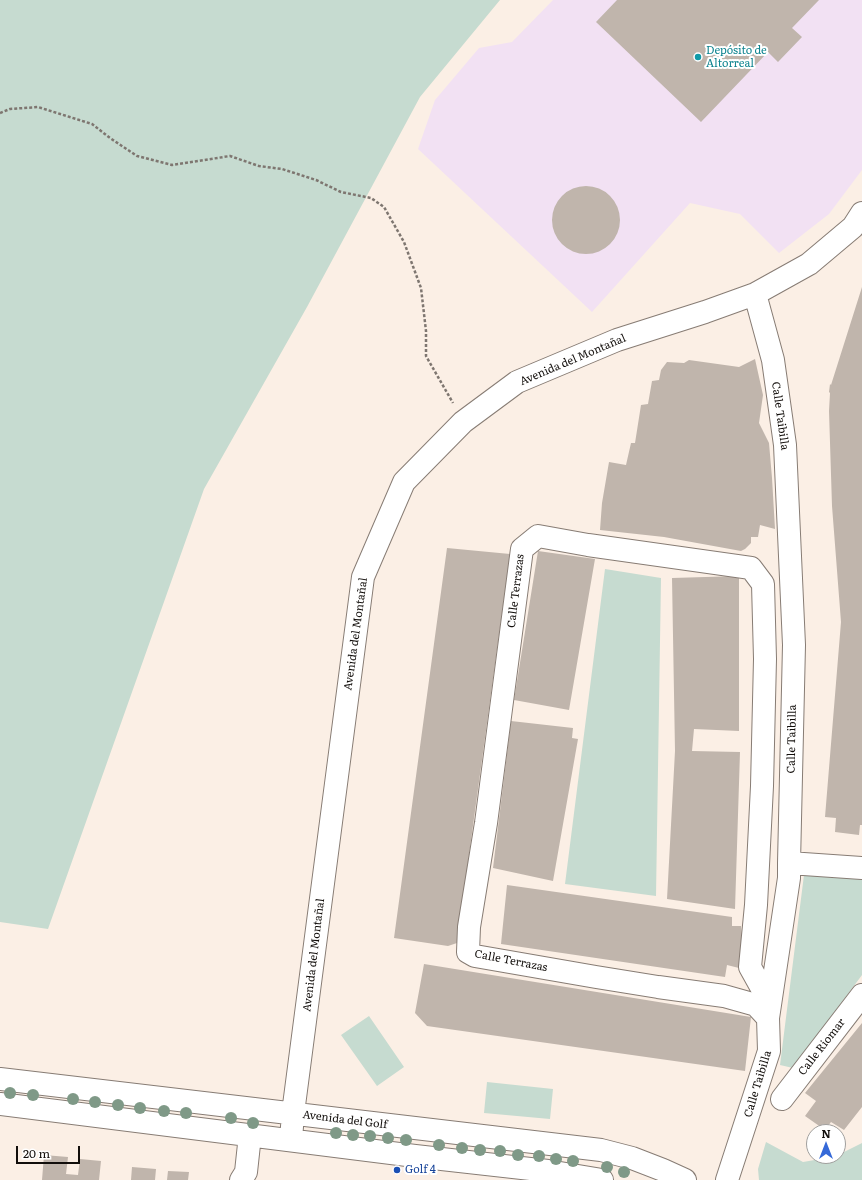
<!DOCTYPE html>
<html>
<head>
<meta charset="utf-8">
<style>
	body { margin:0 }
	#map { position:relative; width:862px; height:1180px; overflow:hidden; background:#fbefe5; font-family:Literata,serif }
	canvas { display:block }
	.north { position:absolute; left:806px; top:1124px; width:40px; height:40px; box-sizing:border-box; background:#fff; border:1px solid #a09f9d; border-radius:50%; rotate:0deg; font-size:11px; font-weight:700; line-height:16px; text-align:center; color:#120e0b }
	.north::after { content:''; display:block; margin:auto; width:14px; height:18px; background:#3569d8; clip-path:polygon(50% 0,100% 100%,50% 72%,0 100%) }
	.scale { position:absolute; left:16px; top:1146px; width:64px; height:18px; box-sizing:border-box; border:2px solid #120e0b; border-top:0; padding-left:5px; font-size:12px; line-height:14px; white-space:nowrap; color:#120e0b; -webkit-text-stroke:3px #fff; paint-order:stroke }
</style>
</head>
<body>
<div id="map">
<canvas width="862" height="1180"></canvas>
<div class="north">N</div>
<div class="scale">20 m</div>
</div>
<script>
const c = document.querySelector('canvas').getContext('2d');
c.lineJoin = 'round';
function paint(path, color) { c.fillStyle = color; c.fill(path, 'evenodd'); }
const poly = rows => new Path2D(rows.map(r => 'M' + r).join(''));
function trace(path, color, width, dash) { c.strokeStyle = color; c.lineWidth = width; c.lineCap = dash ? 'butt' : 'round'; c.setLineDash(dash || []); c.stroke(path); }
function drawText(font, color, halo, rows, align = 'center') {
  c.font = font + ' Literata,serif'; c.lineWidth = 4; c.setLineDash([]); c.textBaseline = 'middle'; c.strokeStyle = halo; c.fillStyle = color; for (const [text, x, y, turn = 0] of rows) {
    c.save(); c.translate(x, y); c.rotate((+turn || 0) * Math.PI / 180); c.textAlign = isNaN(turn) ? turn : align; if (halo) c.strokeText(text, 0, 0); c.fillText(text, 0, 0); c.restore();
  }
}
paint(poly([
	[553,0,862,0,862,170,829,214,779,253,740,214,690,203,592,312,418,149,435,100,479,48,512,42]
]), '#f2e1f3');
paint(poly([
	[0,0,500,0,420,97,307,307,204,489,48,929,0,922],
	[605,569,661,578,656,896,565,884],
	[805,867,862,873,862,975,793,1068,780,1065],
	[369,1016,404,1067,377,1086,341,1035],
	[487,1082,553,1089,550,1119,484,1113],
	[766,1142,803,1162,838,1156,838,1155,862,1143,862,1180,759,1180,758,1169]
]), '#c6dbd0');
paint(poly([
	[617,0,819,0,792,28,802,37,778,62,768,52,701,122,596,22],
	'552 220a34 34 0 1 1 68 0a34 34 0 1 1-68 0Z',
	[862,287,862,825,860,825,859,835,835,832,836,818,825,817,841,622,832,506,829,411,830,393,829,392,830,384,831,385],
	[755,359,763,395,759,423,769,443,772,478,775,529,760,525,758,537,751,537,751,543,745,549,741,551,664,537,600,530,602,503,609,462,626,465,631,443,635,443,641,405,648,404,652,381,659,380,661,370,667,362,684,363,689,360,739,367],
	[447,548,510,554,457,943,448,946,394,938],
	[538,551,595,559,569,710,514,700],
	[739,576,739,731,694,729,692,751,740,752,735,909,667,899,675,751,672,578],
	[511,721,573,728,572,738,578,739,553,881,493,868],
	[507,885,732,917,732,926,741,926,742,939,739,968,727,965,725,977,501,944],
	[424,964,751,1017,745,1071,427,1026,415,1013],
	[862,1023,862,1107,844,1130,831,1122,825,1130,805,1116,816,1101,805,1093],
	[44,1155,68,1157,66,1174,78,1175,80,1159,101,1161,99,1180,42,1180],
	[132,1167,156,1169,155,1180,131,1180],
	[168,1171,189,1172,188,1180,167,1180]
]), '#c0b5ac');
const street = poly([
	[789,863,862,868],
	[768,1018,756,1005,724,996,658,987,596,977,475,956,468,952,469,927,486,823,522,549,538,536,588,545,751,568,763,584,765,659,762,786,756,905,750,967,770,1003],
	[0,1079,601,1150,632,1158,663,1170,685,1180],
	[782,1099,862,995],
	[0,1104,415,1156,548,1171,602,1180],
	[291,1140,293,1113,363,577,404,482,463,422,517,382,617,340,705,312,755,294,809,264,853,227,862,213],
	[241,1180,246,1172,250,1135],
	[727,1180,769,1051,768,1018,789,878,789,863,794,645,785,445,773,360,755,294]
]);
trace(street, '#877c74', 24);
trace(poly([
	[0,113,10,109,38,107,92,124,110,138,137,156,172,165,230,156,259,166,282,169,316,180,341,192,371,198,384,207,404,242,421,288,426,331,426,356,453,403]
]), '#7e7670', 2.5, [3, 2]);
trace(street, '#fff', 22);
c.fillStyle = '#7f9987';
for (const [x, y] of [
	[10,1093],
	[33,1095],
	[73,1099],
	[95,1102],
	[118,1105],
	[140,1108],
	[164,1111],
	[186,1113],
	[231,1118],
	[253,1123],
	[336,1133],
	[353,1135],
	[370,1136],
	[388,1138],
	[406,1140],
	[439,1145],
	[462,1148],
	[480,1150],
	[500,1151],
	[518,1155],
	[539,1156],
	[556,1159],
	[573,1161],
	[607,1167],
	[624,1172]
]) { c.beginPath(); c.arc(x, y, 6, 0, 2 * Math.PI); c.fill(); }
for (const [x, y, r, color] of [
	[698,57,4,"#0f9aa8"],
	[397,1170,4,"#1a4fb4"]
]) { const dot = new Path2D(); dot.arc(x, y, r, 0, 2 * Math.PI); c.fillStyle = color; c.fill(dot); trace(dot, '#fff', 1.5); }
drawText('11px', '#0d838f', '#fff', [
	["Depósito de",706,51],
	["Altorreal",706,64]
], 'left');
drawText('11px', '#120e0b', '#fff', [
	["Avenida del Montañal",573,360,-23],
	["Calle Taibilla",780,416,82],
	["Calle Terrazas",516,591,-83],
	["Avenida del Montañal",356,634,-82],
	["Calle Taibilla",792,739,-89],
	["Avenida del Montañal",314,955,-83],
	["Calle Terrazas",511,961,11],
	["Calle Riomar",822,1047,-52],
	["Calle Taibilla",758,1084,-73],
	["Avenida del Golf",345,1120,7]
]);
drawText('11px', '#164399', '#fff', [
	["Golf 4",405,1170]
], 'left');
</script>
</body>
</html>
